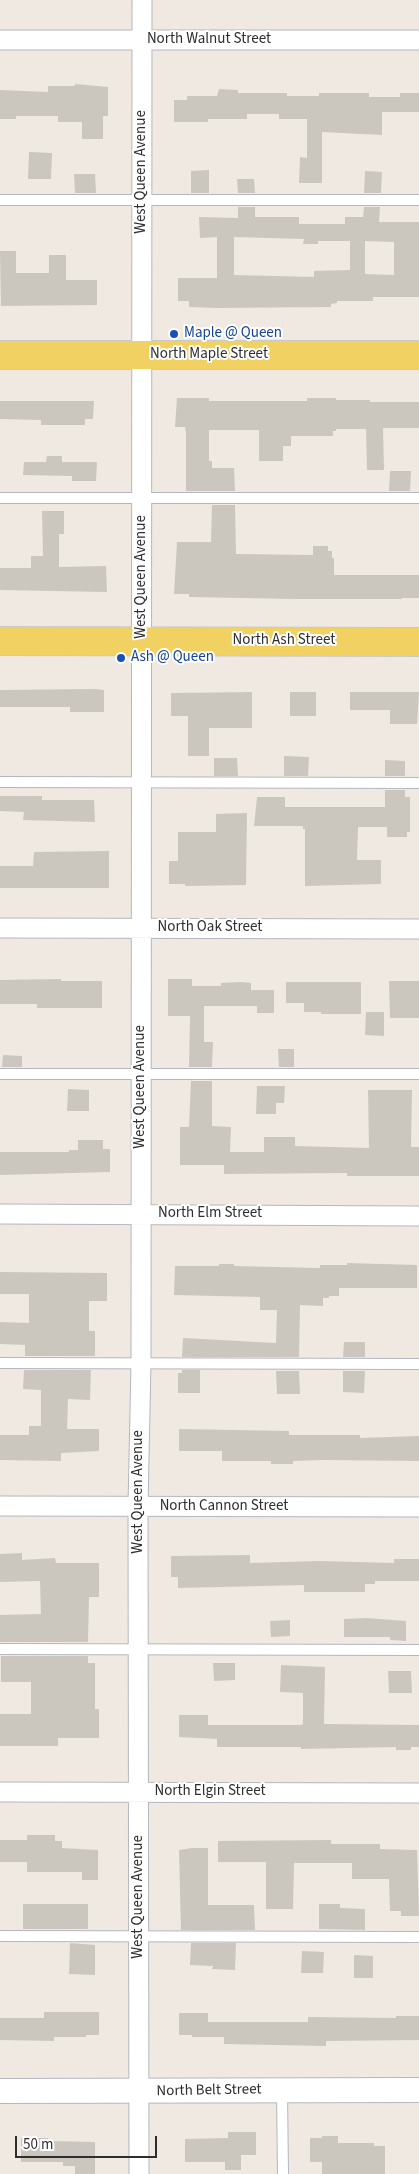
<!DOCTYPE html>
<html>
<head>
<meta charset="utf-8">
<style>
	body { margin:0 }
	#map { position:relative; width:419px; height:2174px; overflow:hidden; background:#efe9e1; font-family:"Source Sans 3",sans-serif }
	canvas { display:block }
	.scale { position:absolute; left:15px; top:2136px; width:142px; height:22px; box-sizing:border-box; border:2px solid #2e2e2e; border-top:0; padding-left:6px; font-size:15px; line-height:18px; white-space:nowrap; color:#2e2e2e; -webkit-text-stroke:4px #fff; paint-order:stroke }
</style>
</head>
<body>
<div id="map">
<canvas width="419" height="2174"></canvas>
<div class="scale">50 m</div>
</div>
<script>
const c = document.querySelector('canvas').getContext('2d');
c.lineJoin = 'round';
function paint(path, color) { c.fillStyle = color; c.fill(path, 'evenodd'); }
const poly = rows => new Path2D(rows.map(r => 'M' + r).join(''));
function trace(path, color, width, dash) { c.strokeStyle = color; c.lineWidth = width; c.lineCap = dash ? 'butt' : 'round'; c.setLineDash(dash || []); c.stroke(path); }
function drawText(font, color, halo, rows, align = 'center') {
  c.font = font + ' "Source Sans 3",sans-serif'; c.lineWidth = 4; c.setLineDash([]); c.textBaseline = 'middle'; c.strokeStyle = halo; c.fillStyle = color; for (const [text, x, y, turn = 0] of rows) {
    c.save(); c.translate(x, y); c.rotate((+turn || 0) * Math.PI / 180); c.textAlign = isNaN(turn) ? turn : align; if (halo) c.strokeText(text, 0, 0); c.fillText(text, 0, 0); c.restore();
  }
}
paint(poly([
	[75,84,108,87,108,116,103,116,103,139,82,139,82,122,58,122,58,116,16,116,16,119,0,119,0,90,48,92,48,86,75,86],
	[219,89,238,90,238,93,287,93,287,96,319,96,319,93,369,93,369,97,400,97,400,93,419,93,419,112,382,112,382,135,322,132,322,183,299,183,300,157,307,158,307,119,279,119,279,114,247,114,247,119,208,119,208,122,174,122,174,100,187,100,187,96,217,96],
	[29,152,52,153,51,179,28,179],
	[209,170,209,193,191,193,191,171],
	[365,171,382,172,381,193,364,193],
	[74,174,95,174,96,193,75,193],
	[237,179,254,179,255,193,238,193],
	[238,207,255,207,255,217,299,217,299,224,345,224,345,217,363,217,364,207,380,207,379,222,419,222,419,297,373,297,373,301,337,301,337,303,331,304,331,307,217,308,189,307,189,301,178,301,178,278,217,278,217,237,200,238,199,217,238,218],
	[234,237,304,239,303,244,318,244,318,241,350,241,350,270,314,271,314,277,234,275],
	[365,241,394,242,394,275,365,274],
	[0,251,16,251,16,273,49,273,49,255,66,255,66,280,97,280,97,305,1,306],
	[177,398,209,398,209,401,307,401,307,398,336,398,336,400,370,400,370,402,419,402,419,428,383,428,384,470,367,470,366,429,336,429,336,431,333,431,333,436,291,436,291,446,283,446,283,461,259,461,259,430,209,430,209,461,212,461,212,468,234,468,235,491,186,491,186,433,185,427,175,427],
	[0,401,94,401,93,419,85,419,85,425,41,425,41,420,0,419],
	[47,456,62,456,62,462,97,462,96,481,72,481,72,476,23,475,24,462,46,462],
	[390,471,411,471,410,491,389,491],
	[212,505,235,505,236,554,313,555,313,546,328,546,328,551,332,551,332,558,334,558,334,575,419,575,419,598,402,598,402,599,294,599,189,597,189,594,174,594,177,542,211,542],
	[42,511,64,511,64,534,59,534,59,567,106,566,107,592,0,590,0,568,31,568,31,556,43,556],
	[94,689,104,690,104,712,70,712,70,707,0,707,0,690],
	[252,692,252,728,209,728,209,756,188,756,188,716,171,716,171,693],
	[290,692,316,692,316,716,290,716],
	[350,692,419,692,417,724,390,724,390,710,350,710],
	[284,756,309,757,308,776,284,776],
	[214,758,237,758,238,776,214,776],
	[385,760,405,761,405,776,385,776],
	[385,790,405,790,405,797,410,797,410,832,407,832,407,837,387,837,387,827,358,827,357,860,381,860,381,884,305,886,305,829,303,829,303,826,254,826,257,797,285,797,285,807,385,807],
	[0,796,42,796,42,800,94,800,95,822,23,820,24,812,0,811],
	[247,813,246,885,185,886,185,884,169,884,169,861,178,861,178,832,216,832,216,814],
	[109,851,109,888,0,888,0,866,33,866,34,852],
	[61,979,61,981,102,981,102,1008,37,1008,37,1004,0,1004,0,980],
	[168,979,192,979,192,986,221,986,221,983,241,982,251,983,251,990,274,990,274,1013,257,1013,257,1006,204,1006,204,1042,213,1042,212,1067,189,1067,190,1016,168,1016],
	[389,981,419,981,419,1018,390,1018],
	[286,982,361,982,361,1014,321,1014,321,1012,304,1012,304,1003,286,1003],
	[366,1012,384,1012,384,1036,365,1035],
	[278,1049,294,1049,294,1067,279,1067],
	[3,1055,22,1056,22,1067,2,1067],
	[191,1081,212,1081,212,1126,231,1127,230,1152,264,1152,264,1137,295,1137,295,1146,369,1148,368,1090,412,1090,411,1147,419,1147,419,1176,347,1176,347,1173,224,1174,224,1165,180,1165,180,1127,189,1127],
	[257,1086,285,1086,284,1103,276,1103,276,1114,256,1114],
	[68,1089,89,1090,89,1111,67,1111],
	[78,1140,103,1140,103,1149,110,1149,110,1172,0,1175,0,1152,69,1152,69,1150,78,1150],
	[347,1263,417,1265,417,1288,339,1288,339,1296,329,1296,329,1298,323,1298,323,1306,300,1305,299,1357,182,1357,183,1338,276,1343,277,1310,260,1310,260,1297,174,1295,175,1266,219,1266,219,1264,234,1264,234,1266,320,1268,320,1265,347,1265],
	[0,1272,107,1273,107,1301,89,1301,89,1331,95,1331,95,1356,25,1356,25,1345,0,1344,0,1322,29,1323,29,1294,0,1294],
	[344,1342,365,1342,365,1357,343,1357],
	[24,1370,91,1370,90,1400,68,1399,67,1429,99,1429,99,1451,61,1453,61,1461,0,1460,0,1435,29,1435,29,1426,41,1426,41,1390,23,1389],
	[182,1370,200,1370,200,1393,178,1393,178,1373,182,1373],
	[276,1371,299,1371,300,1394,277,1394],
	[343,1371,365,1371,364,1393,343,1392],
	[179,1429,289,1431,289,1435,360,1435,360,1438,419,1436,419,1461,322,1460,293,1461,293,1464,271,1464,271,1461,222,1461,222,1451,179,1451],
	[22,1553,22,1560,55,1558,56,1563,99,1563,99,1597,89,1597,88,1642,0,1642,0,1615,41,1614,40,1581,0,1582,0,1554],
	[250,1555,250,1563,320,1561,394,1563,394,1559,419,1559,419,1581,375,1581,375,1584,365,1584,365,1592,304,1592,304,1585,178,1588,178,1577,171,1577,171,1556],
	[367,1618,406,1621,406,1641,390,1640,390,1637,344,1637,344,1619],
	[290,1620,290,1636,271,1637,270,1621],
	[1,1656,88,1656,88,1663,95,1663,95,1709,99,1709,99,1738,58,1738,58,1746,0,1746,0,1714,31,1714,31,1682,1,1682],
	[213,1663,235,1663,235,1680,214,1681],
	[281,1665,325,1667,324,1724,419,1725,419,1747,411,1747,411,1750,396,1750,396,1747,301,1749,301,1747,217,1747,217,1739,179,1737,179,1715,208,1715,208,1725,301,1725,303,1724,303,1693,280,1692],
	[388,1671,411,1671,412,1693,389,1693],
	[27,1835,55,1835,55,1841,62,1841,62,1848,98,1850,98,1880,82,1880,82,1872,27,1872,27,1862,0,1862,0,1840,27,1840],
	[331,1840,331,1844,380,1844,380,1849,417,1850,419,1916,401,1916,401,1911,390,1911,389,1879,352,1879,352,1863,294,1863,293,1909,266,1909,266,1862,218,1862,218,1841],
	[192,1848,208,1848,208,1905,254,1905,255,1930,181,1930,179,1850],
	[23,1904,88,1904,88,1929,23,1929],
	[319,1904,340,1904,340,1908,365,1909,365,1930,319,1929],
	[70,1943,95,1945,95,1975,69,1974],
	[191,1943,236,1943,235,1970,212,1969,213,1966,190,1965],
	[302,1951,324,1952,323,1973,301,1973],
	[354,1955,373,1956,373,1978,354,1978],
	[44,2012,99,2012,99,2035,86,2035,86,2037,54,2037,54,2041,0,2040,0,2018,44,2018],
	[179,2013,208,2013,208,2022,308,2022,308,2017,396,2018,396,2016,419,2016,419,2040,326,2041,326,2046,224,2044,224,2037,192,2037,192,2035,179,2035],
	[228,2132,256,2132,256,2155,241,2155,241,2170,225,2170,225,2162,185,2162,185,2139,228,2138],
	[322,2136,338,2136,338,2143,374,2143,374,2146,385,2146,385,2174,322,2174,322,2162,310,2162,310,2138,322,2138],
	[21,2138,48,2138,48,2141,95,2142,95,2174,75,2174,75,2166,63,2166,63,2162,21,2162]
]), '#cbc7bf');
const service = poly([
	[0,200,419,200],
	[0,498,419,498],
	[0,782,419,783],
	[0,1074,419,1074],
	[0,1363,419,1364],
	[0,1649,419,1650],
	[0,1936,419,1937],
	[282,2091,283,2174]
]);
const minor = poly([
	[0,40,419,40],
	[0,928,419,929],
	[0,1214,419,1216],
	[0,1506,419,1507],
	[0,1792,419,1793],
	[139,2174,138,1506,141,1363,142,0]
]);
const tertiary = poly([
	[0,2091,419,2090]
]);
const primary = poly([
	[0,355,419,355],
	[0,641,419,642]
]);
trace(service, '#b4b7c1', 12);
trace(minor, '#b4b7c1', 21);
trace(tertiary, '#b4b7c1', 26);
trace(primary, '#c9c9c9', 30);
trace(service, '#fff', 10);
trace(minor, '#fff', 19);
trace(tertiary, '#fff', 24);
trace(primary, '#f2d163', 28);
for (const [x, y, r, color] of [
	[174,334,5,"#1a4fb4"],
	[121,658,5,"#1a4fb4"]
]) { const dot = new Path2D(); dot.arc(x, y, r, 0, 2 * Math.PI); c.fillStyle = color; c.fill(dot); trace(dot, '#fff', 2); }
drawText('15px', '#2e2e2e', '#fff', [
	["North Walnut Street",209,40],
	["West Queen Avenue",142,172,-90],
	["North Maple Street",209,355],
	["West Queen Avenue",142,577,-90],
	["North Ash Street",284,641],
	["North Oak Street",210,928],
	["West Queen Avenue",141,1087,-90],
	["North Elm Street",210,1214],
	["West Queen Avenue",139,1492,-90],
	["North Cannon Street",224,1507],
	["North Elgin Street",210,1792],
	["West Queen Avenue",139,1897,-90],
	["North Belt Street",209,2091,-1]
]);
drawText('15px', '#164399', '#fff', [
	["Maple @ Queen",184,334],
	["Ash @ Queen",131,658]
], 'left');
</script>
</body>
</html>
